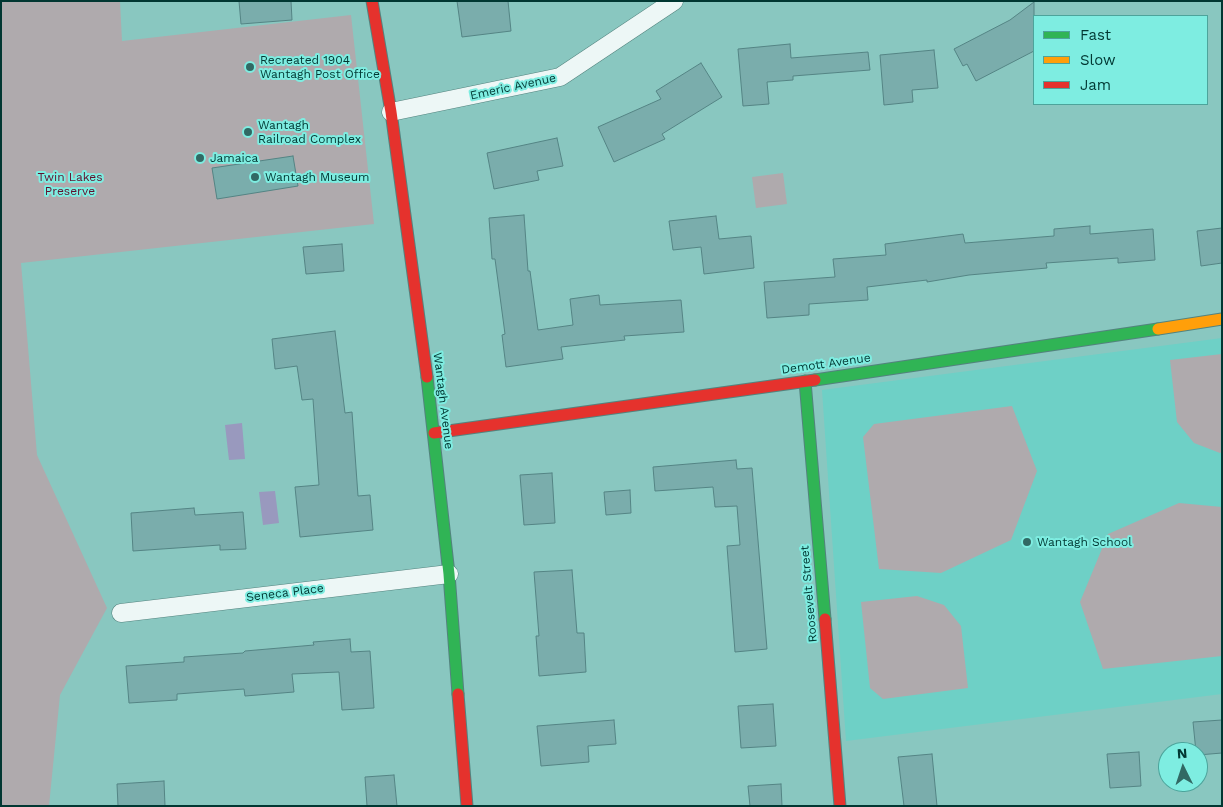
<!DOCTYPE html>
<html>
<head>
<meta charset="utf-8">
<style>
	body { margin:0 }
	#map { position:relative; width:1223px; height:807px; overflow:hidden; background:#89c7c0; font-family:"Work Sans",sans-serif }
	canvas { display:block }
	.frame { position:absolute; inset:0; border:2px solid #013732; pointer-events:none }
	.legend { position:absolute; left:1033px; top:15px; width:175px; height:90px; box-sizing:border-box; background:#7eede1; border:1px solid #4ca49b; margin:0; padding:6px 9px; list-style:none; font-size:15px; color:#013732 }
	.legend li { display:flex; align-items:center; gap:10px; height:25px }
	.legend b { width:25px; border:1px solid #4ca49b }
	.north { position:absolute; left:1158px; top:742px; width:50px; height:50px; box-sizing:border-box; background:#7eede1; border:1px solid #4ca49b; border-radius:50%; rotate:356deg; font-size:14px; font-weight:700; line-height:20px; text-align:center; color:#013732 }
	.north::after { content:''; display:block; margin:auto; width:18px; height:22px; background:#316964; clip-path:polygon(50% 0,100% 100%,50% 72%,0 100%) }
</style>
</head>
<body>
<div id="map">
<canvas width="1223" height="807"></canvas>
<div class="frame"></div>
<ul class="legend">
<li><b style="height:6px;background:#30b455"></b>Fast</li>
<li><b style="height:6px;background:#ff9f0a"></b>Slow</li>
<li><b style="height:6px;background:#e5322d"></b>Jam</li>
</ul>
<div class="north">N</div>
</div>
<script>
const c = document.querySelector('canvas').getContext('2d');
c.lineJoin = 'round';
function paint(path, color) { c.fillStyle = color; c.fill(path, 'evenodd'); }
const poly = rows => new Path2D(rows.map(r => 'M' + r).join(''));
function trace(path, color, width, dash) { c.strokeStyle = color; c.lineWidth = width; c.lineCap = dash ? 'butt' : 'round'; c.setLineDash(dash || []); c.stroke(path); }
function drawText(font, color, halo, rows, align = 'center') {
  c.font = font + ' "Work Sans",sans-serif'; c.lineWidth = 4; c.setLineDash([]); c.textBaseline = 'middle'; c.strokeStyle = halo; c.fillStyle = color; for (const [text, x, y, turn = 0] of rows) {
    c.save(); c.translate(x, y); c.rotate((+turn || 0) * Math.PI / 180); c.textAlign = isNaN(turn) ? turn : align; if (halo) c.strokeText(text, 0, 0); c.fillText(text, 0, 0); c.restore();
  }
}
paint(poly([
	[1222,338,1222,694,846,741,822,390]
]), '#6ed0c6');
paint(poly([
	[1,1,120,1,122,41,351,15,374,224,21,263,37,455,107,608,60,695,49,806,1,806],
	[783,173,787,204,756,208,752,177],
	[1222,354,1222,452,1220,453,1194,443,1177,422,1170,360],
	[1012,406,1037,471,1011,540,941,573,879,569,863,437,874,424],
	[1179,503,1222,507,1222,656,1103,669,1080,602,1108,534],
	[917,596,944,605,961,626,968,688,883,699,870,688,861,602]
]), '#afaaad');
paint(poly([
	[242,423,245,459,229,460,225,425],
	[275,491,279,523,263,525,259,492]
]), '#9999be');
const building = poly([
	[239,1,291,1,292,20,241,24,239,1],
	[457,1,508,1,511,31,462,37,457,1],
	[1034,2,1034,51,976,81,967,64,963,66,954,49,1010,20,1034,2],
	[790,44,791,58,868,52,870,70,793,76,793,80,767,82,769,104,743,106,738,49,790,44],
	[934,50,938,88,912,90,913,102,884,105,880,55,934,50],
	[701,63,722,97,662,134,665,139,614,162,598,127,661,99,656,91,701,63],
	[557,138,563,166,537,171,539,180,494,189,487,153,557,138],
	[293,156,298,186,217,199,212,168,293,156],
	[524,215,528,271,530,271,538,330,573,325,570,299,599,295,600,305,681,300,684,332,624,336,625,340,561,347,563,359,506,367,502,335,505,334,495,259,492,259,489,218,524,215],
	[716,216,719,239,751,236,754,268,704,274,701,247,673,250,669,221,716,216],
	[1090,226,1090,234,1153,229,1155,260,1118,263,1118,258,1046,263,1047,268,969,275,927,282,927,280,867,287,868,300,809,304,809,315,767,318,764,282,835,277,833,259,886,255,885,244,963,234,965,243,1054,236,1054,229,1090,226],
	[1222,228,1222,263,1201,266,1197,231,1222,228],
	[342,244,344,271,306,274,303,247,342,244],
	[335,331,345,413,352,412,358,496,370,495,373,530,300,537,295,487,319,485,313,399,302,400,297,366,275,369,272,339,335,331],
	[736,460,737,469,752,468,767,649,735,652,727,546,740,545,737,506,715,507,713,487,655,491,653,467,736,460],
	[552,473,555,523,524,525,520,475,552,473],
	[630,490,631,513,606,515,604,492,630,490],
	[194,508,195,515,243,512,246,549,220,550,220,545,133,551,131,513,194,508],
	[572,570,577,633,584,633,586,672,539,676,536,636,539,636,534,572,572,570],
	[350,639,351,652,370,651,374,708,342,710,339,672,292,674,294,692,245,696,244,689,177,694,177,700,129,703,126,666,184,662,184,657,243,653,245,651,314,645,313,642,350,639],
	[773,704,776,746,741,748,738,706,773,704],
	[614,720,616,744,588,746,589,762,541,766,537,726,614,720],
	[1222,720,1222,753,1198,755,1198,752,1196,752,1193,722,1222,720],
	[1139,752,1141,786,1110,788,1107,754,1139,752],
	[932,754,937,806,904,806,898,757,932,754],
	[394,775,397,806,367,806,365,777,394,775],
	[164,781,165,806,118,806,117,784,164,781],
	[781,784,782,806,750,806,748,786,781,784]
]);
paint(building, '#7aadac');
trace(building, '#548484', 1);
const street = poly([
	[391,112,560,77,674,1],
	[121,613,449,574]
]);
const fast = poly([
	[427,377,449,574,458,694],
	[815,380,1158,329],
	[805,381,825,619]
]);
const slow = poly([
	[1158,329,1222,319]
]);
const jam = poly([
	[372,1,391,112,427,377],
	[434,433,815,380],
	[825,619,840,806],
	[458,694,467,806]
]);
trace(street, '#53837e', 19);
trace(fast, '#53837e', 13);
trace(slow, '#53837e', 13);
trace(jam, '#53837e', 13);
trace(street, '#edf7f6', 18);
trace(fast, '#30b455', 11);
trace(slow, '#ff9f0a', 11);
trace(jam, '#e5322d', 11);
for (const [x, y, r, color] of [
	[250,67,5,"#316964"],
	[248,132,5,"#316964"],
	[200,158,5,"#316964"],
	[255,177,5,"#316964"],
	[1027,542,5,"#316964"]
]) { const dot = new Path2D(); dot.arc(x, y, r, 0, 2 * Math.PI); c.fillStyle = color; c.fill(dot); trace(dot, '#7eede1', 2); }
drawText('12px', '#013732', '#7eede1', [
	["Recreated 1904",260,60],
	["Wantagh Post Office",260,74],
	["Wantagh",258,125],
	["Railroad Complex",258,139],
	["Jamaica",210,158],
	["Wantagh Museum",265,177],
	["Wantagh School",1037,542]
], 'left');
drawText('12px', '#013732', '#7eede1', [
	["Emeric Avenue",513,87,-12],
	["Demott Avenue",826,364,-8],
	["Wantagh Avenue",443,401,83],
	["Seneca Place",285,593,-7],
	["Roosevelt Street",809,594,-95]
]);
drawText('12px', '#610f2c', '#7eede1', [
	["Twin Lakes",70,177],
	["Preserve",70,191]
]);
</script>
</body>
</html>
